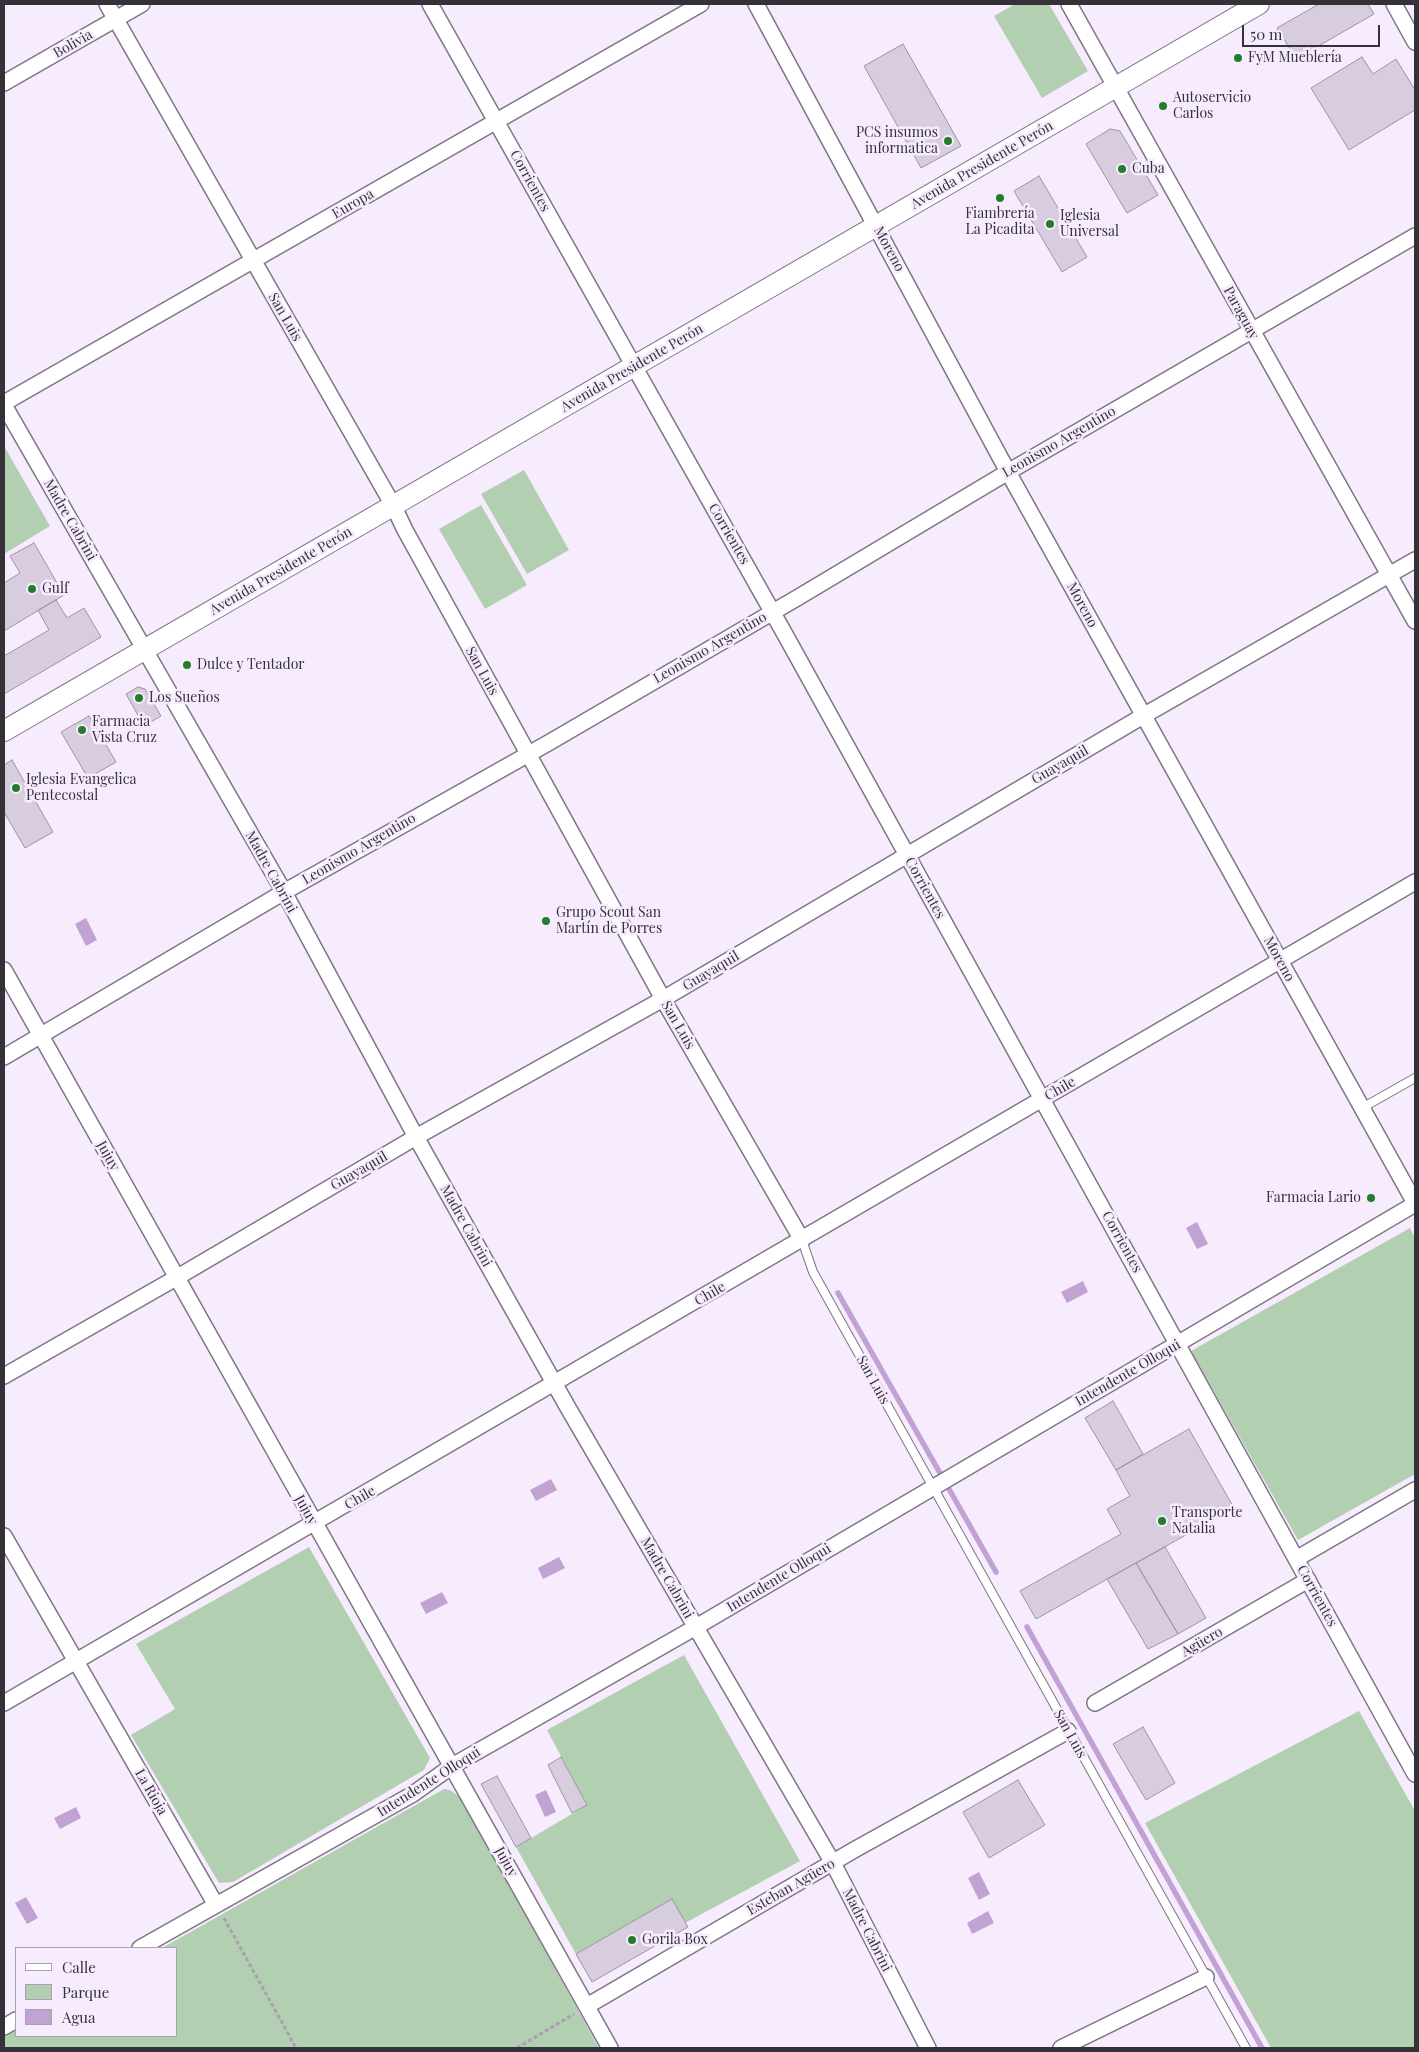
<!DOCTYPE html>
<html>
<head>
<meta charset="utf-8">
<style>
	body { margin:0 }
	#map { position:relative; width:1419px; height:2052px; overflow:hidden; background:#f7ecfd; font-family:"Playfair Display",serif }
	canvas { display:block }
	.frame { position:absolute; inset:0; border:5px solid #353138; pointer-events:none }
	.legend { position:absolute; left:15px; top:1947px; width:162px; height:90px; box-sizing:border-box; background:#f7ecfd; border:1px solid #a9a1ae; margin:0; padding:6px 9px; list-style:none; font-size:15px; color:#353138 }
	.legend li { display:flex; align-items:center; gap:10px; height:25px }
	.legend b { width:25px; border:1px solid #a9a1ae }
	.scale { position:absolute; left:1242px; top:25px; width:138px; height:22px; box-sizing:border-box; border:2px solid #353138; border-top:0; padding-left:6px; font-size:15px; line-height:18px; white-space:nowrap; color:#353138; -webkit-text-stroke:4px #f7ecfd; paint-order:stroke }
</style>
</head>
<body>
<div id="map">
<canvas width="1419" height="2052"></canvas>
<div class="frame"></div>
<ul class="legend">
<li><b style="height:6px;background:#fff"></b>Calle</li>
<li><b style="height:14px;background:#b3cfb2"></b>Parque</li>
<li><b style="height:14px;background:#c2a1d3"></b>Agua</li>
</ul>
<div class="scale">50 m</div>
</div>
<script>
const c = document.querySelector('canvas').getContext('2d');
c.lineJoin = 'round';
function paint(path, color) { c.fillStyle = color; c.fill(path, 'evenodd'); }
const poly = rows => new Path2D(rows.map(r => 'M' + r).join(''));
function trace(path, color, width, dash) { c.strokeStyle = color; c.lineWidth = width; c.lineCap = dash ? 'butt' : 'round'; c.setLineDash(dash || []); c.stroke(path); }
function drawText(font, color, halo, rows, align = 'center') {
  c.font = font + ' "Playfair Display",serif'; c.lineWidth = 5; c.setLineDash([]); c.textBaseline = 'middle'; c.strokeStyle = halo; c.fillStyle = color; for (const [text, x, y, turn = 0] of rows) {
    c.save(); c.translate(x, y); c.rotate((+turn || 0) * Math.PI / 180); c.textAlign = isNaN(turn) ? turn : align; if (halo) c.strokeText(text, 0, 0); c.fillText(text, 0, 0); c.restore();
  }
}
paint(poly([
	[1015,4,1049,4,1088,71,1042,98,994,16],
	[4,446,50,526,4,554],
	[524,470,569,550,527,574,481,494],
	[481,505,527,585,485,609,439,529],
	[1410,1228,1415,1238,1415,1474,1298,1540,1191,1351],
	[309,1547,430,1758,424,1770,233,1882,219,1883,131,1735,175,1709,136,1644],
	[684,1655,800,1861,685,1923,671,1900,576,1954,516,1847,587,1805,547,1730],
	[1359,1711,1415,1811,1415,2048,1271,2048,1145,1823],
	[444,1789,450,1790,461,1798,599,2048,4,2048,4,2037,16,2030,16,2036,176,2036,176,1948,162,1948]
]), '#b3cfb2');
paint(poly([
	[86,918,97,940,86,946,75,924],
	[1197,1222,1208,1244,1197,1249,1186,1228],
	[1083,1281,1088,1292,1067,1303,1061,1292],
	[551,1479,557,1490,536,1501,530,1490],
	[559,1557,565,1568,543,1579,538,1568],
	[442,1592,448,1603,426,1614,420,1603],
	[546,1790,556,1812,545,1817,535,1795],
	[76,1807,81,1818,60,1829,54,1818],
	[979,1872,990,1894,979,1900,968,1878],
	[26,1897,38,1918,27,1924,15,1903],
	[988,1911,994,1923,972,1934,967,1923]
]), '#c2a1d3');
trace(poly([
	[838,1293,996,1572],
	[1027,1627,1262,2048]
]), '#c2a1d3', 5.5);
const building = poly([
	[1319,4,1368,4,1374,14,1296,59,1277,28,1319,4],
	[903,44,961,146,921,168,864,66,903,44],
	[1362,57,1373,74,1396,59,1415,90,1415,110,1349,150,1311,88,1362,57],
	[1110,129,1120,131,1158,195,1127,213,1086,144,1110,129],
	[1039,176,1087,257,1062,272,1014,191,1039,176],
	[34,543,64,595,4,631,4,583,20,573,10,556,34,543],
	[56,600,67,618,84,608,101,637,4,694,4,656,49,630,38,610,56,600],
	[138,687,145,689,161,716,144,726,126,694,138,687],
	[89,716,116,762,88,778,61,732,89,716],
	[12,760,53,832,25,848,4,812,4,765,12,760],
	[1113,1401,1143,1454,1116,1470,1085,1418,1113,1401],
	[1189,1429,1234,1508,1036,1619,1020,1591,1121,1534,1107,1509,1130,1496,1116,1470,1189,1429],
	[1165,1547,1206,1618,1178,1634,1136,1563,1165,1547],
	[1136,1563,1178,1634,1148,1649,1107,1579,1136,1563],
	[1143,1727,1175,1783,1146,1800,1113,1744,1143,1727],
	[561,1757,587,1805,572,1813,548,1765,561,1757],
	[497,1776,531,1838,516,1847,481,1784,497,1776],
	[1018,1780,1045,1825,989,1858,963,1812,1018,1780],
	[672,1899,688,1927,592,1982,576,1954,672,1899]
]);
paint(building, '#d8cdde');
trace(building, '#9e93a3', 1);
const lane = poly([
	[1362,1108,1415,1078],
	[802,1240,813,1272,1246,2048]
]);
const street = poly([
	[107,4,394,507,405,530,663,999,802,1240],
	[430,4,787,638,1415,1774],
	[756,4,1008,472,1415,1203],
	[1069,4,1415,621],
	[1394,4,1415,42],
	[4,83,142,4],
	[4,403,701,4],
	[4,405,284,892,416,1137,567,1406,833,1863,928,2048],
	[4,970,610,2048],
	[4,1057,284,892,550,742,797,598,1008,472,1415,236],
	[4,1376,176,1278,416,1137,663,999,1143,716,1415,560],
	[4,1536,216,1905],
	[1296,1559,1415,1490],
	[4,1703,1415,882],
	[1095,1703,1308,1580],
	[140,1948,413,1794,452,1766,696,1627,1415,1204],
	[587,2006,854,1850,1068,1731],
	[4,2027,16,2020],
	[1061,2048,1206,1977]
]);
const secondary = poly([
	[4,731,1259,4]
]);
trace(lane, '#7e7584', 10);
trace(street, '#7e7584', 18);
trace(secondary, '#7e7584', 22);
trace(poly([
	[224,1918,296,2048],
	[517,2048,574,2014]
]), '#a8a0ad', 3, [4, 2.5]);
trace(lane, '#fff', 8);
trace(street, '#fff', 15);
trace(secondary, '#fff', 20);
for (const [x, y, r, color] of [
	[1238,58,5,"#257d2c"],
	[1163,106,5,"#257d2c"],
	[948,141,5,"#257d2c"],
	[1122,169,5,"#257d2c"],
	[1000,198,5,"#257d2c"],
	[1050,224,5,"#257d2c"],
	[32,589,5,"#257d2c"],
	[187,665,5,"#257d2c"],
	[139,698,5,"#257d2c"],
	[82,730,5,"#257d2c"],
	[16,788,5,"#257d2c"],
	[546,921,5,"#257d2c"],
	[1371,1198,5,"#257d2c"],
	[1162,1521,5,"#257d2c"],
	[632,1940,5,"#257d2c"]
]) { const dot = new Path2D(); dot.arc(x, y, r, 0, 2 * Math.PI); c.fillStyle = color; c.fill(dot); trace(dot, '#f7ecfd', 2); }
drawText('14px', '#353138', '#f7ecfd', [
	["Bolivia",73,44,-30],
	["Avenida Presidente Perón",982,165,-30],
	["Corrientes",530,181,61],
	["Europa",353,204,-30],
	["Moreno",889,249,61],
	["Paraguay",1241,313,61],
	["San Luis",285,317,60],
	["Avenida Presidente Perón",632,368,-30],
	["Leonismo Argentino",1059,442,-30],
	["Madre Cabrini",70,520,60],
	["Corrientes",729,534,60],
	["Avenida Presidente Perón",281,571,-30],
	["Moreno",1082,605,61],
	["Leonismo Argentino",710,648,-30],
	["San Luis",482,671,61],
	["Guayaquil",1060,765,-30],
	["Leonismo Argentino",359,849,-30],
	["Madre Cabrini",271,872,61],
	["Corrientes",925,888,61],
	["Moreno",1279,959,61],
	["Guayaquil",711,971,-31],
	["San Luis",678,1025,60],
	["Chile",1060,1089,-30],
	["Jujuy",108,1156,61],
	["Guayaquil",359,1171,-30],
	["Madre Cabrini",466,1226,61],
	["Corrientes",1122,1242,61],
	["Chile",710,1294,-30],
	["Intendente Olloqui",1128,1373,-30],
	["San Luis",873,1380,61],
	["Chile",360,1498,-30],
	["Jujuy",306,1510,61],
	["Madre Cabrini",667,1578,60],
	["Intendente Olloqui",779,1578,-31],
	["Corrientes",1317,1596,61],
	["Agüero",1202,1642,-30],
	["San Luis",1070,1734,61],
	["Intendente Olloqui",429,1782,-32],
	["La Rioja",151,1792,60],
	["Jujuy",506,1862,61],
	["Esteban Agüero",791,1887,-30],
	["Madre Cabrini",867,1930,63]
]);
drawText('14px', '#353138', '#f7ecfd', [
	["FyM Mueblería",1248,58],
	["Autoservicio",1173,98],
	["Carlos",1173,114],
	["PCS insumos",938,133,"right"],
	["informatica",938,149,"right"],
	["Cuba",1132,169],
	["Fiambrería",1000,214,"center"],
	["La Picadita",1000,230,"center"],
	["Iglesia",1060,216],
	["Universal",1060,232],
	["Gulf",42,589],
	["Dulce y Tentador",197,665],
	["Los Sueños",149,698],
	["Farmacia",92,722],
	["Vista Cruz",92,738],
	["Iglesia Evangelica",26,780],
	["Pentecostal",26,796],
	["Grupo Scout San",556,913],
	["Martín de Porres",556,929],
	["Farmacia Lario",1361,1198,"right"],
	["Transporte",1172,1513],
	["Natalia",1172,1529],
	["Gorila Box",642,1940]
], 'left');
</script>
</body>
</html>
